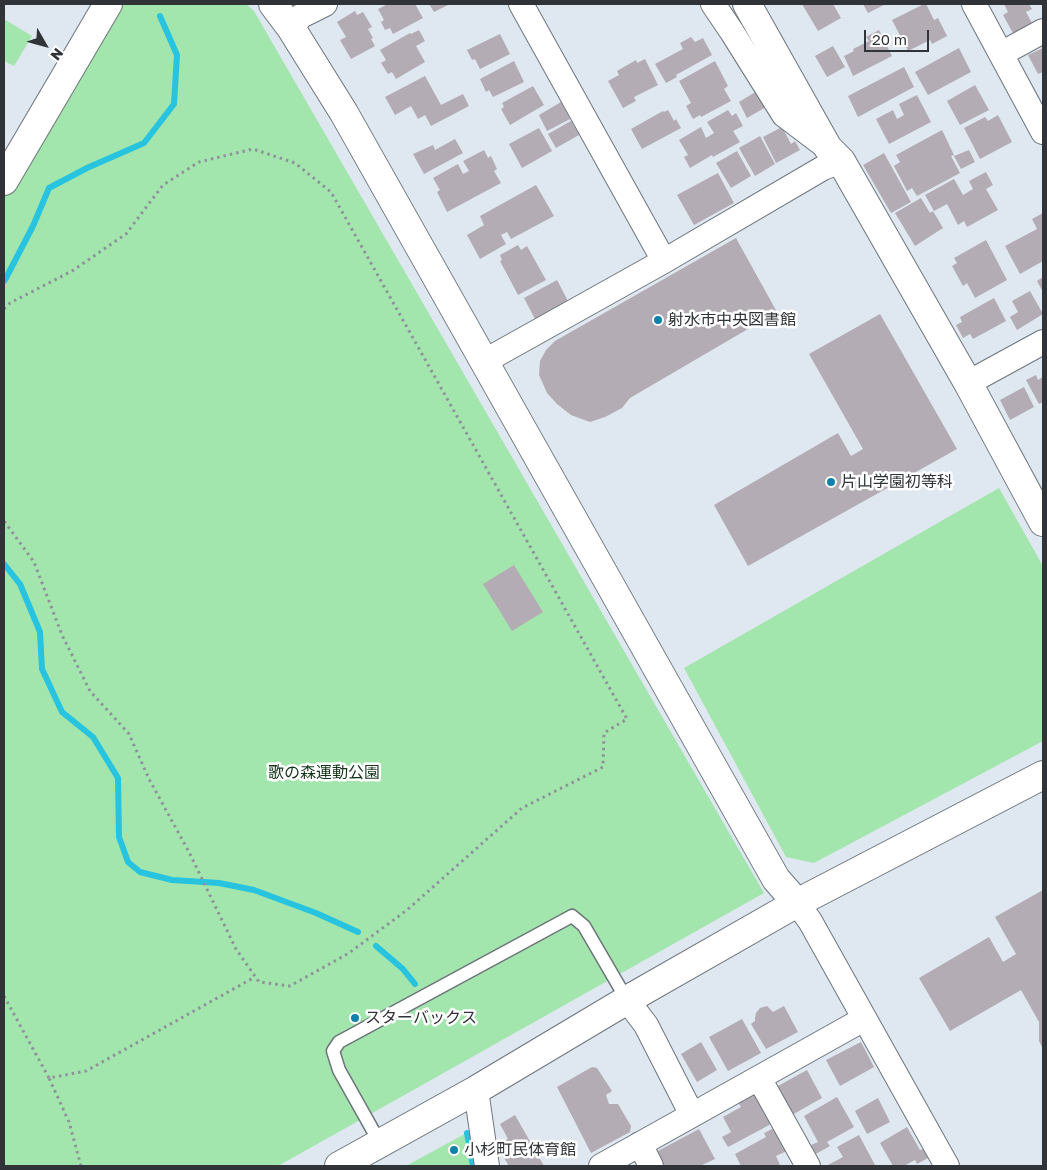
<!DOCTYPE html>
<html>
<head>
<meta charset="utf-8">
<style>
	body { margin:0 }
	#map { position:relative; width:1047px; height:1170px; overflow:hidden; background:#dfe7f0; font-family:"Golos Text",sans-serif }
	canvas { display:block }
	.frame { position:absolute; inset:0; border:5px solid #303337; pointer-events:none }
	.north { position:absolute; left:20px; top:20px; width:50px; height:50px; -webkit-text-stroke:4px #fff; paint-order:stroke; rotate:128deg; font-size:14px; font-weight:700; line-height:20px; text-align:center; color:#303337 }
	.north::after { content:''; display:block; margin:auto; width:18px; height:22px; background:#303337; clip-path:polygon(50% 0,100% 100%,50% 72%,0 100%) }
	.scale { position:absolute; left:864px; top:30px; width:65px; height:22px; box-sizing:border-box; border:2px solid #303337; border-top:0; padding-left:6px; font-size:15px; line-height:18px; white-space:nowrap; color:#303337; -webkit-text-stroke:4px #fff; paint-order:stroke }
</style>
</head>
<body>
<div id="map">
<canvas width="1047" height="1170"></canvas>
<div class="frame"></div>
<div class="north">N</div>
<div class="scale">20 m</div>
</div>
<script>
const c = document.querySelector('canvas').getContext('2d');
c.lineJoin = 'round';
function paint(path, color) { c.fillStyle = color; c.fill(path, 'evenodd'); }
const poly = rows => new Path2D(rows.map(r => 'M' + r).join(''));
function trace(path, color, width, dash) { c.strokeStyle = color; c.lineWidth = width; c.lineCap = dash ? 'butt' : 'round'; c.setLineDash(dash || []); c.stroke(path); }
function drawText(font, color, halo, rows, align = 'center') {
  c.font = font + ' "Golos Text","Noto Sans JP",sans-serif'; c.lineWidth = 5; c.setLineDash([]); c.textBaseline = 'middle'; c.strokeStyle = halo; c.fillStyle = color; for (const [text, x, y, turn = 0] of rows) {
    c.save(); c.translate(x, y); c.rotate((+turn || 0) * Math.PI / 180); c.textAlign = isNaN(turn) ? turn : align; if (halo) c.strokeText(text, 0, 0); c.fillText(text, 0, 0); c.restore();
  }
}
paint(poly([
	[120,4,246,4,254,11,764,893,278,1166,4,1166,4,198],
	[4,19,32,36,14,66,4,61],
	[999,488,1043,566,1043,741,814,863,786,857,684,668],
	[472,1130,470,1166,406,1166]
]), '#a3e6ad');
trace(poly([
	[4,281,6,278,33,226,49,188,87,168,144,143,174,104,177,55,160,16],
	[4,564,20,584,40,632,42,669,62,712,93,737,118,778,119,837,128,862,140,872,172,880,219,883,254,890,316,913,358,932],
	[376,946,403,969,415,984],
	[467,1133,473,1166]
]), '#27c3df', 6);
paint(poly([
	[388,4,415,4,423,18,393,34,390,28,385,30,381,22,384,20,378,9],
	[429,4,450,4,434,12],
	[802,4,833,4,841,18,818,31],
	[863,4,886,4,868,13],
	[924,4,926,4,934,20,938,18,947,36,932,44,930,40,908,51,892,20],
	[1004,4,1029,4,1032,9,1026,12,1033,25,1014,35,1003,15,1008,12],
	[355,11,357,15,363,12,372,27,368,29,373,38,371,39,375,46,351,59,340,40,346,37,337,22],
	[419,30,425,41,416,46,425,62,396,79,392,72,388,74,381,63,386,60,380,50,410,33,411,34],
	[879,30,892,56,853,76,844,56,854,51,853,49,869,41,866,37],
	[500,34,510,54,480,69,475,59,472,60,467,50],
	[691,37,695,42,703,38,712,55,676,75,677,77,666,83,655,64,683,49,680,43],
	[833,46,845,67,827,77,815,56],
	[959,48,971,72,928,95,915,72],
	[1043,48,1043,72,1038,74,1028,55],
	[645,59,658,85,634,97,636,101,623,108,608,81,619,75,617,71,636,60,637,63],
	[514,61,524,82,493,97,489,90,486,92,480,79],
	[715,61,728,86,724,89,731,101,701,117,700,115,693,119,686,106,691,103,679,81],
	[904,67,914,87,858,117,848,96],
	[425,76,441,105,463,94,469,106,431,126,425,115,418,119,411,106,395,115,385,97],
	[975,85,989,110,960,125,947,101],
	[533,86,544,105,510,125,501,109,504,107,502,103],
	[757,91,766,107,747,118,739,102],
	[917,95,931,122,889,144,876,119,893,110,897,119,904,115,899,104],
	[561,102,570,119,547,131,539,115],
	[668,110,674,121,676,119,681,128,642,149,631,129,663,111,664,112],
	[728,110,732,116,736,113,743,126,733,131,740,142,713,157,712,155,690,168,684,157,688,155,679,140,701,127,706,138,714,133,707,122],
	[998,115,1012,142,980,159,964,128,985,117,988,121],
	[571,121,579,135,556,148,548,134],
	[782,127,791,144,795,141,800,150,776,163,763,137],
	[539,128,552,151,522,168,509,144],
	[942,130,954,155,951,156,960,173,917,196,912,188,907,191,894,166,900,162,896,155],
	[760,136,775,164,755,176,739,148],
	[455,139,463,153,424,174,413,154,433,145,435,150],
	[484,150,488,158,491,156,497,169,494,171,501,183,447,212,437,192,440,190,433,178,458,164,463,174,469,171,463,161],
	[969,150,975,162,961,169,954,156],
	[737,151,751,176,731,188,716,163],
	[884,153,911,202,891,213,863,165],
	[986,172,993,185,986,189,998,210,967,227,964,221,958,225,947,204,934,211,925,195,954,179,963,195,973,189,969,181],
	[718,173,734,203,694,225,677,195],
	[536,185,554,216,511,239,507,232,501,235,506,244,480,259,467,235,484,225,480,216],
	[921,198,930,213,933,211,943,228,915,246,895,213],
	[1043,213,1043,261,1020,274,1005,246,1037,229,1032,219],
	[736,238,777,312,630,398,622,408,605,417,590,422,571,415,557,404,547,393,539,375,540,361,546,350,555,341],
	[986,240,1007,280,975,298,967,283,963,286,952,266,957,263,954,258],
	[518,245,521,250,527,246,546,280,518,295,500,261,502,260,500,255],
	[1043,277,1043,292,1037,281],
	[557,280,568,301,535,319,524,298],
	[1030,291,1043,314,1017,330,1010,317,1018,312,1012,301],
	[994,298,1006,321,973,339,970,334,963,338,956,325,962,322,960,317],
	[880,314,957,449,748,566,714,505,838,433,851,456,863,449,809,354],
	[1036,375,1038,380,1043,377,1043,402,1039,404,1026,380],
	[1024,387,1034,407,1010,420,1000,400],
	[514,565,543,612,512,631,483,584],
	[1043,890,1043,1049,1039,1041,1039,1022,1021,990,950,1031,919,978,989,937,1003,962,1016,954,995,917],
	[767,1006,773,1012,784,1006,798,1032,766,1049,751,1024,755,1021,755,1018,756,1013,760,1008],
	[742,1019,761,1053,728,1071,709,1037],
	[701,1042,717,1070,697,1082,681,1054],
	[861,1042,874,1067,840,1086,826,1060],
	[592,1067,597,1068,612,1091,606,1095,609,1104,618,1104,631,1126,630,1132,591,1153,557,1087],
	[807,1070,822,1098,792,1115,776,1087],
	[756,1092,773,1123,728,1147,722,1137,731,1132,723,1117,741,1107,738,1102],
	[837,1097,854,1127,827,1142,830,1146,814,1155,809,1146,818,1142,804,1116],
	[878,1098,890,1122,867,1134,855,1111],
	[515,1115,544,1166,509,1166,501,1153,508,1149,503,1141,508,1139,500,1124],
	[776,1127,789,1150,776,1156,780,1165,778,1166,741,1166,735,1154,766,1137,764,1133],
	[907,1127,920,1150,923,1149,928,1158,917,1164,915,1160,904,1166,893,1166,880,1143],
	[699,1129,715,1159,700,1166,664,1166,656,1152],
	[859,1135,875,1165,826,1166,843,1157,837,1147]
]), '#b3acb4');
const lane = poly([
	[380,1143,339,1070,333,1051,339,1042,572,916,584,926,627,1000]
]);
const street = poly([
	[521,4,664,261],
	[713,4,732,32,784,115,825,146],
	[974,4,1043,132],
	[291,28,301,16,325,4],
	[1001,54,1043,31],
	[485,361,664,261,823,168,841,161],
	[968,383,1043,342],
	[797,903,810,921,947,1166],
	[627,1000,646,1025,692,1115],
	[759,1078,808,1166],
	[476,1090,487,1166],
	[640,1144,651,1166],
	[601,1166,864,1019]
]);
const secondary = poly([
	[273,4,291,28,344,113,776,879,797,903],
	[747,4,828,148,841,161,968,383,1043,522],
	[4,181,108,4],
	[339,1166,476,1090,627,1000,797,903,1043,775]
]);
trace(lane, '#6d757c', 15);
trace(street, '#6d757c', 26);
trace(secondary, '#6d757c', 30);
trace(poly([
	[4,309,10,303,72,271,126,234,163,185,199,162,253,149,295,163,331,192,627,719,604,733,603,767,522,808,407,910,349,953,290,986,259,982,236,949,189,852,149,779,129,734,90,691,62,635,34,562,4,521],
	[4,996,49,1078],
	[81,1166,69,1122,49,1078,86,1071,255,977]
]), '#8e939a', 3, [2.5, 4]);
trace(lane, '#fff', 12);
trace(street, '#fff', 24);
trace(secondary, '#fff', 28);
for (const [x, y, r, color] of [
	[658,320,5,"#1082a9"],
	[831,482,5,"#1082a9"],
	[355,1018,5,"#1082a9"],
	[454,1150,5,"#1082a9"]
]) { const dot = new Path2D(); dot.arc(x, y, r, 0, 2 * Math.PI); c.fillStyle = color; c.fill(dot); trace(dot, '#fff', 2); }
drawText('16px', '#303337', '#fff', [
	["射水市中央図書館",668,320],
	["片山学園初等科",841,482],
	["スターバックス",365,1018],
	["小杉町民体育館",464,1150]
], 'left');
drawText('16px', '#13351a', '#fff', [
	["歌の森運動公園",324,773]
]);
</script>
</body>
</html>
